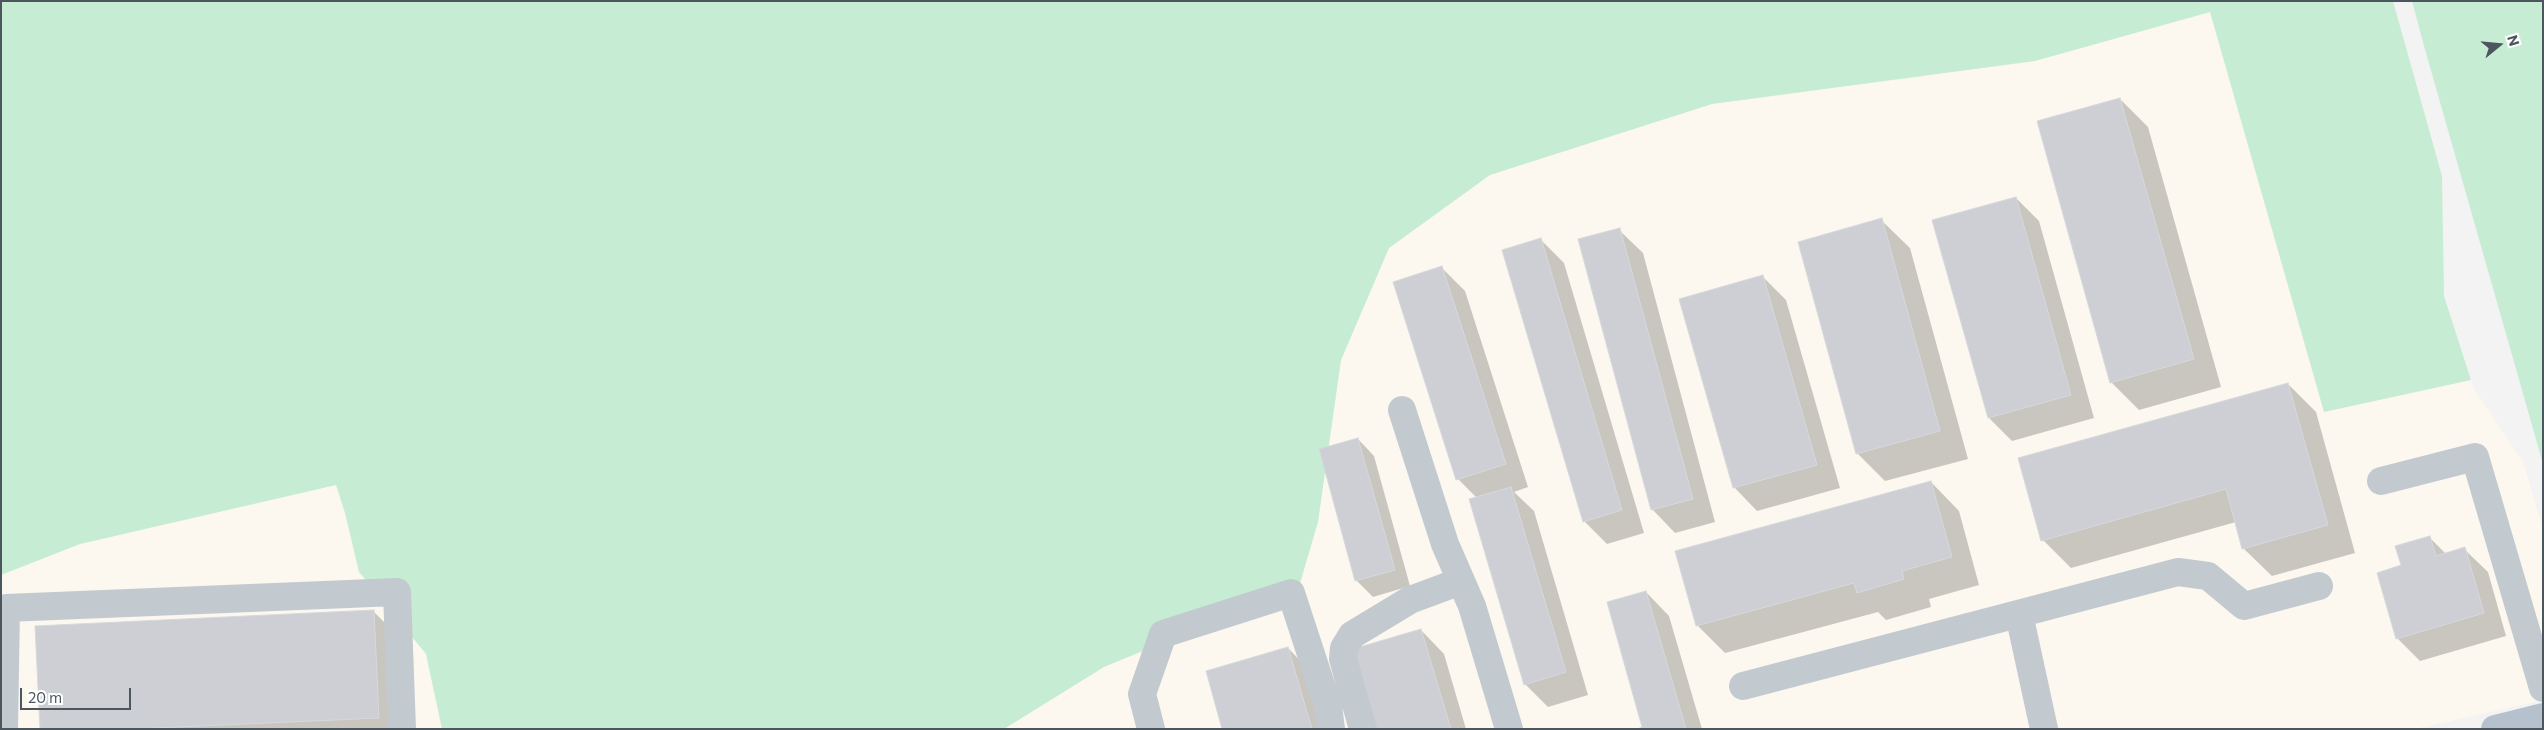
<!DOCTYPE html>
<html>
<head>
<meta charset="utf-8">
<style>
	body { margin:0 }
	#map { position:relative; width:2544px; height:730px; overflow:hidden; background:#f4f3f3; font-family:Commissioner,sans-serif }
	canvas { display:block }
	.frame { position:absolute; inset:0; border:2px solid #4b565f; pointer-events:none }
	.north { position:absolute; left:2474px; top:20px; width:50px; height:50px; -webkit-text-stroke:4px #fff; paint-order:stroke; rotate:73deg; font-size:14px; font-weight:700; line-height:20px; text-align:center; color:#4b565f }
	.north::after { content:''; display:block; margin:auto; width:18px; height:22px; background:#4b565f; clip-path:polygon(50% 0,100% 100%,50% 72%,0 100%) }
	.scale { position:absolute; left:20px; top:688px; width:111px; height:22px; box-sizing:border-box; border:2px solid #4b565f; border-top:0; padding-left:6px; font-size:15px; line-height:18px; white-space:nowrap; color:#4b565f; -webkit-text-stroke:4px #fff; paint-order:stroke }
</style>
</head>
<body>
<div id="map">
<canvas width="2544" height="730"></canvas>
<div class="frame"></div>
<div class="north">N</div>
<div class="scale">20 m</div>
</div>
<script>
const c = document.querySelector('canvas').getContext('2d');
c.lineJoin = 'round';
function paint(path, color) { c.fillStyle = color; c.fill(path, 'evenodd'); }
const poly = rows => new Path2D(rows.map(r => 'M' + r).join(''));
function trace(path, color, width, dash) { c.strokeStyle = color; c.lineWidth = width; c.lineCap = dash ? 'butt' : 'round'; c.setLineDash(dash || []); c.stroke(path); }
paint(poly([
	[2211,12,2324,412,2471,380,2474,389,2523,462,2543,530,2543,700,2415,729,1004,729,1104,667,1318,522,1341,360,1389,248,1490,175,1712,104,2035,61],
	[336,485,345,513,396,616,426,654,442,729,1,729,1,575,80,544]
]), '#fcf8ef');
paint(poly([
	[1,1,2393,1,2442,176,2444,296,2471,380,2324,412,2210,12,2035,61,1712,104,1490,175,1389,248,1341,360,1318,522,1296,597,1199,628,1104,667,1004,729,442,729,426,654,359,572,345,513,336,485,80,544,1,575],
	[2412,1,2543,1,2543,464,2424,46]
]), '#c6edd4');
paint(poly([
	[2120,99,2148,127,2221,387,2139,410,2111,382],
	[2016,198,2039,221,2094,418,2012,441,1989,418],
	[1881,220,1910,248,1968,459,1885,481,1857,453],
	[1619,230,1643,253,1715,522,1675,533,1652,509],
	[1541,240,1564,263,1644,533,1607,544,1584,521],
	[1442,268,1465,291,1528,487,1514,492,1534,511,1588,695,1548,707,1525,684,1477,498,1458,479],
	[1763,277,1786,300,1840,488,1757,511,1734,487],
	[2288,384,2316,412,2355,553,2272,576,2243,548,2236,522,2071,568,2043,540],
	[1358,439,1374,456,1410,586,1373,597,1356,580],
	[1931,482,1959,511,1979,585,1929,599,1931,607,1886,620,1878,612,1725,653,1697,625],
	[2429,537,2446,554,2464,549,2488,572,2506,636,2420,661,2397,638,2402,566],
	[1646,592,1669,616,1702,729,1641,729,1644,728],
	[374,612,402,640,406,729,41,729],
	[1421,630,1444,654,1466,729,1378,729],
	[1288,648,1311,672,1327,729,1224,729]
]), '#0003');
const building = poly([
	[2120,98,2194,359,2110,383,2037,121,2120,98],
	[2016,197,2071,395,1988,418,1932,220,2016,197],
	[1882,218,1940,431,1856,454,1798,242,1882,218],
	[1620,228,1693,499,1651,510,1578,239,1620,228],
	[1541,238,1622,510,1583,522,1502,250,1541,238],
	[1442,266,1506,464,1456,480,1393,282,1442,266],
	[1763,275,1817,465,1733,488,1679,299,1763,275],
	[2288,383,2328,525,2242,549,2226,489,2041,541,2018,458,2288,383],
	[1358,438,1395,570,1355,581,1319,449,1358,438],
	[1931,481,1952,557,1902,571,1904,579,1857,593,1854,583,1696,626,1675,551,1931,481],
	[1511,487,1566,672,1524,685,1469,499,1511,487],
	[2430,536,2436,556,2465,547,2484,613,2396,639,2377,573,2401,565,2395,546,2430,536],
	[1646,591,1686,729,1637,729,1642,727,1607,602,1646,591],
	[374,610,379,718,134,729,40,729,35,626,374,610],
	[1421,629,1451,729,1376,729,1353,649,1421,629],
	[1288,647,1312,729,1222,729,1206,671,1288,647]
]);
paint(building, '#cdcfd4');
trace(building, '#d7d9dd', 1);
trace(poly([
	[1402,410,1445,544,1472,606,1509,729],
	[2381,481,2475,457,2543,688],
	[2019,614,2044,729],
	[1743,686,2178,572,2208,576,2244,606,2319,586],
	[4,729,6,608,397,592,402,729],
	[1151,729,1142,694,1163,634,1291,593,1328,706,1331,729],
	[1363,729,1343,659,1344,648,1352,635,1410,600,1461,581]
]), '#c2cad0', 28);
trace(poly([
	[2495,729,2543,717]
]), '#b5c2ce', 28);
</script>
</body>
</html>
